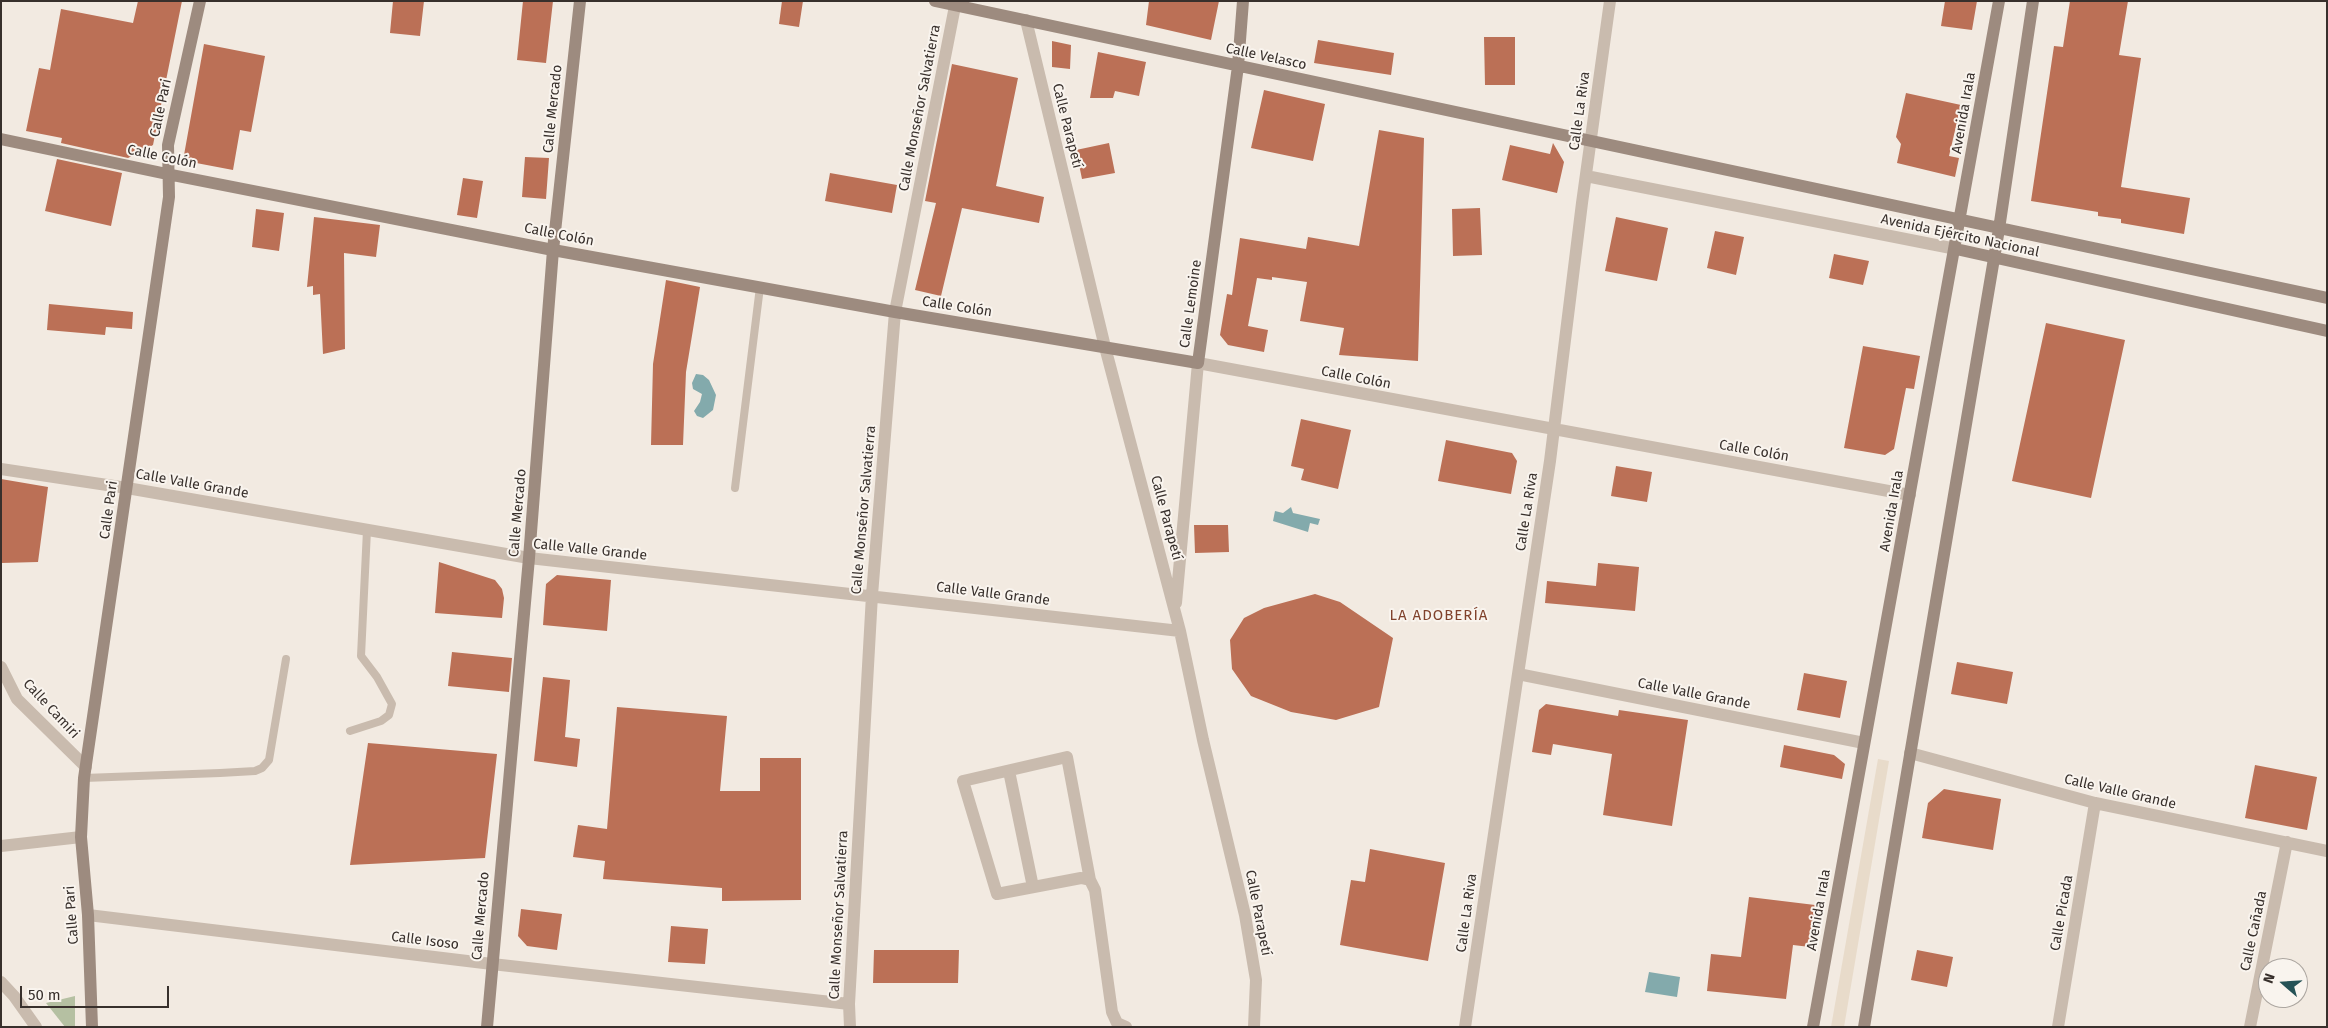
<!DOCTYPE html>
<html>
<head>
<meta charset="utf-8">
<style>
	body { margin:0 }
	#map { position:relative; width:2328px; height:1028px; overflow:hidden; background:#f2eae1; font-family:"Fira Sans",sans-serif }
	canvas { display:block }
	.frame { position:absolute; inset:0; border:2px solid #38302c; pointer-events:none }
	.north { position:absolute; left:2258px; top:958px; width:50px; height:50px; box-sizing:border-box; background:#f9f4ee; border:1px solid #aca6a0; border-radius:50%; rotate:289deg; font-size:14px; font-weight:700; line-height:20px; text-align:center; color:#38302c }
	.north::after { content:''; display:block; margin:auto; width:18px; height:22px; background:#255256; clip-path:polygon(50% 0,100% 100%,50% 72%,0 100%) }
	.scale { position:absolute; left:20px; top:986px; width:149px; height:22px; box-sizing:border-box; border:2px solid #38302c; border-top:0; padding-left:6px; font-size:15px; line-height:18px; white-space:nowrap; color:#38302c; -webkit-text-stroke:4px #f9f4ee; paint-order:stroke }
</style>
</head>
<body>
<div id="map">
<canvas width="2328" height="1028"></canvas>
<div class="frame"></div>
<div class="north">N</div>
<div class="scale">50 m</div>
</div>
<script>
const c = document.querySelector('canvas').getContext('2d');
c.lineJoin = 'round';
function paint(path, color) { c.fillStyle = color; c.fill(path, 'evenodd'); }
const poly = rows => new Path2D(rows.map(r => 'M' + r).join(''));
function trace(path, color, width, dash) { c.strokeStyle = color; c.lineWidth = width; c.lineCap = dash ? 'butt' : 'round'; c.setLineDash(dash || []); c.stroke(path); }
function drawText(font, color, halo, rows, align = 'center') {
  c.font = font + ' "Fira Sans",sans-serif'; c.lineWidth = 4; c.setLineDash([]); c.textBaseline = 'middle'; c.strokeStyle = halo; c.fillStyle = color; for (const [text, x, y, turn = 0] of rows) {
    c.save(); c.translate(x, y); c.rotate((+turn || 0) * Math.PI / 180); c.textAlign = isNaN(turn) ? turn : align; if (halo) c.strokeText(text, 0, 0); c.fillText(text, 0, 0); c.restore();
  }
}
paint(poly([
	[75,996,75,1027,65,1027,46,1003]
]), '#b5c0a2');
paint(poly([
	[1878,759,1889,761,1844,1027,1831,1027]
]), '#e8dbca');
paint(poly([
	[696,374,703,375,709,380,716,395,713,410,703,418,697,416,694,411,700,402,702,394,693,389,692,383],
	[1291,507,1293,513,1320,519,1318,525,1310,523,1308,532,1273,521,1275,511,1283,513],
	[1649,972,1680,977,1677,997,1645,992]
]), '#83aaac');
paint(poly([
	[138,1,182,1,153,145,128,158,61,143,62,138,26,131,39,68,50,70,61,9,133,23],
	[393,1,424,1,420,36,390,33],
	[523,1,553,1,546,63,517,60],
	[782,1,803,1,799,27,779,24],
	[1149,1,1219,1,1211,40,1146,25],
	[1945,1,1977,1,1972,30,1941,26],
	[2070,1,2128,1,2119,55,2141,58,2121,187,2190,198,2184,234,2121,223,2121,219,2098,216,2098,212,2031,201,2054,46,2063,47],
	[1484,37,1515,37,1515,85,1485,85],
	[1318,40,1394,53,1391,75,1314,63],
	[1052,41,1071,45,1070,69,1052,67],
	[204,44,265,56,251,132,240,130,233,170,191,162,184,155],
	[1098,52,1146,62,1139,96,1115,91,1113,98,1090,98],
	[952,64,1018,78,996,186,1044,197,1039,223,962,208,941,296,915,290,936,203,925,201],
	[1264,90,1325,104,1313,161,1251,148],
	[1906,93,1961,105,1949,156,1959,158,1955,177,1897,163,1901,144,1896,137],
	[1379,130,1424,138,1418,361,1339,355,1344,328,1300,321,1307,282,1272,277,1272,280,1257,278,1248,326,1268,330,1264,352,1228,345,1220,335,1227,294,1232,295,1240,238,1306,249,1308,237,1359,246],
	[1109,143,1115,173,1082,179,1076,150],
	[1553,143,1564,162,1557,193,1502,180,1510,145,1550,154],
	[525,157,549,158,546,199,522,197],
	[57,159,122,173,111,226,45,211],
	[830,173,897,185,892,213,825,201],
	[463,178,483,181,477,218,457,215],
	[1480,208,1482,255,1453,256,1452,209],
	[256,209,284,213,279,251,252,247],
	[314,217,380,225,376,257,344,253,345,349,323,354,320,294,313,295,313,286,307,287],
	[1616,217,1668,228,1657,281,1605,271],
	[1715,231,1744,237,1736,275,1707,268],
	[1834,254,1869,261,1863,285,1829,278],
	[666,280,700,287,686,372,683,445,651,445,653,364],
	[49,304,133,312,132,329,106,327,105,335,47,330],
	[2046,323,2125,340,2091,498,2012,481],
	[1863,346,1920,356,1914,389,1906,388,1894,449,1885,455,1844,448],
	[1301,419,1351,430,1338,489,1301,480,1304,469,1291,466],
	[1446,440,1512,453,1517,461,1511,494,1438,481],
	[1616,466,1652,472,1647,502,1611,496],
	[1,479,48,487,38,562,1,563],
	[1194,525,1228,525,1229,552,1195,553],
	[439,562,495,580,502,589,504,598,502,618,435,613],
	[1598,563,1639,567,1635,611,1545,603,1547,581,1596,586],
	[557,575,611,580,607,631,543,625,546,584],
	[1315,594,1340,602,1393,638,1379,707,1336,720,1291,712,1251,696,1232,669,1230,640,1244,618,1264,608],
	[452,652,512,658,509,692,448,686],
	[1957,662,2013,672,2007,704,1951,694],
	[1804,673,1847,681,1840,718,1797,710],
	[543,677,570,680,565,737,580,739,577,767,534,761],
	[1546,704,1618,716,1619,710,1688,720,1672,826,1603,815,1612,754,1553,744,1551,755,1532,752,1539,710],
	[617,707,727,716,720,791,760,791,760,758,801,758,801,900,722,901,722,888,603,879,605,861,573,857,578,825,607,829],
	[368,743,497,754,485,858,350,865],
	[1784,745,1834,755,1845,764,1842,779,1780,767],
	[2255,765,2317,777,2307,830,2245,818],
	[1944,789,2001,799,1993,850,1922,838,1928,803],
	[1370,849,1445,863,1428,961,1340,945,1351,880,1365,882],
	[1749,897,1815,905,1810,947,1793,945,1786,999,1707,991,1711,954,1741,957],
	[521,909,562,914,557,950,527,946,518,936],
	[671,926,708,929,705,964,668,962],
	[874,950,959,950,958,983,873,983],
	[1917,950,1953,957,1947,987,1911,980]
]), '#bb7056');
trace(poly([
	[735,488,760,287],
	[350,731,381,721,389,715,392,704,377,677,361,656,367,530],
	[84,778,220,773,255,771,262,768,269,760,286,659]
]), '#c9bbae', 8);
trace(poly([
	[1026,20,1105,347,1180,631,1203,740,1245,915,1256,980,1254,1027],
	[1586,176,1956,249],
	[1,469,127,488,529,558,1180,631],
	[1176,603,1198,363,1910,495],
	[1,667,17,699,86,767],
	[1518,674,1864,743],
	[1910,753,2095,803,2327,851],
	[1009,771,1033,887],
	[1,846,81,837],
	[1090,880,1081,878,997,894,963,781,1067,757,1090,880,1095,890,1112,1012,1117,1023,1126,1027],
	[88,915,492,964,849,1004],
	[1,982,14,996,36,1027],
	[850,1027,849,1004,872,595,895,312,956,1],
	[1465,1027,1550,461,1582,203,1610,1],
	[2058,1027,2095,803],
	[2250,1027,2287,842]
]), '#c9bbae', 12);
trace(poly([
	[935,1,2327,298],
	[1,139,167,174,553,250,895,312,1198,363,1238,66,1243,1],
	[1956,249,2327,331],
	[92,1027,88,915,81,837,84,778,169,197,168,145,200,1],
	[487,1027,529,558,553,250,580,1],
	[1813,1027,1999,1],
	[1864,1027,1999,229,2033,1]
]), '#9d8b7f', 12);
drawText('14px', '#38302c', '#f9f4ee', [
	["Calle Velasco",1266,57,12],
	["Calle Pari",161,108,-78],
	["Calle Monseñor Salvatierra",920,108,-79],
	["Calle Mercado",553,109,-84],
	["Calle La Riva",1580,111,-82],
	["Avenida Irala",1964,113,-80],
	["Calle Parapetí",1067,126,76],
	["Calle Colón",162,157,12],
	["Calle Colón",559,235,11],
	["Avenida Ejército Nacional",1960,236,12],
	["Calle Lemoine",1191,304,-82],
	["Calle Colón",957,307,9],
	["Calle Colón",1356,378,11],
	["Calle Colón",1754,451,10],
	["Calle Valle Grande",192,484,10],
	["Calle Pari",109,510,-82],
	["Calle Monseñor Salvatierra",864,510,-85],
	["Avenida Irala",1892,511,-80],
	["Calle La Riva",1527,512,-81],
	["Calle Mercado",518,513,-85],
	["Calle Parapetí",1166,518,75],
	["Calle Valle Grande",590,550,6],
	["Calle Valle Grande",993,594,7],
	["Calle Valle Grande",1694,694,11],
	["Calle Camiri",51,709,47],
	["Calle Valle Grande",2120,792,13],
	["Avenida Irala",1819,910,-80],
	["Calle Parapetí",1258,913,79],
	["Calle La Riva",1467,913,-82],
	["Calle Picada",2062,913,-80],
	["Calle Pari",72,915,-94],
	["Calle Monseñor Salvatierra",839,915,-87],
	["Calle Mercado",481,916,-85],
	["Calle Cañada",2254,931,-78],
	["Calle Isoso",425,941,7]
]);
c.letterSpacing = '1px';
drawText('15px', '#80422c', '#f9f4ee', [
	["LA ADOBERÍA",1439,616]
]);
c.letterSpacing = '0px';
</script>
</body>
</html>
